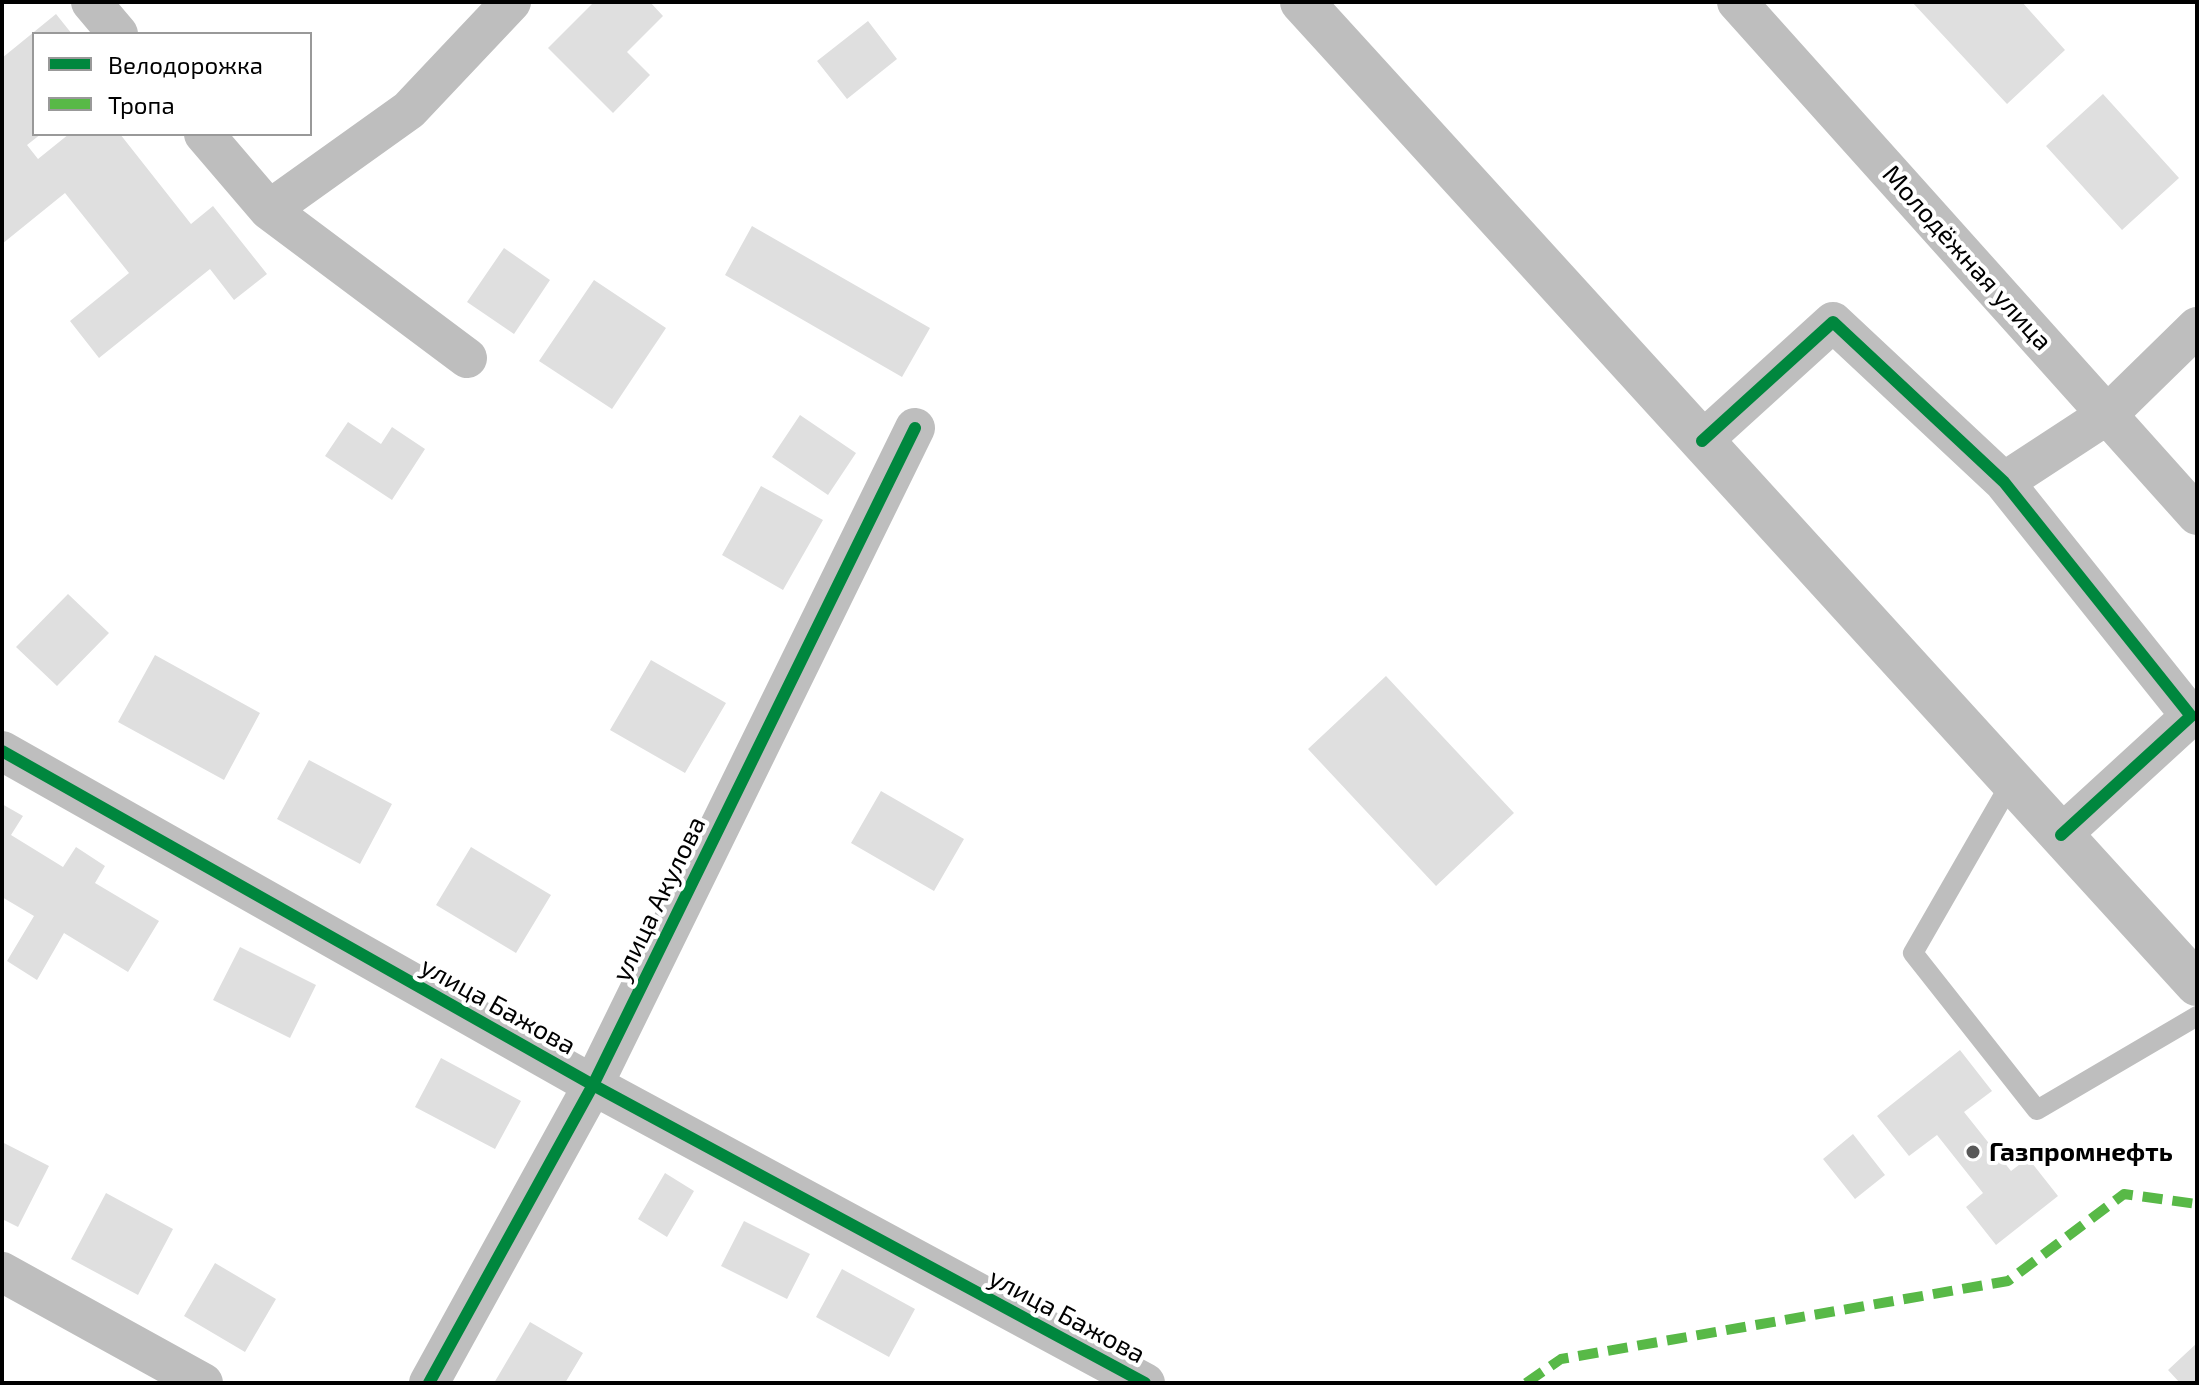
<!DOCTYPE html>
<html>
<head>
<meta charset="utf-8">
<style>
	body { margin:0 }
	#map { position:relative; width:2199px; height:1385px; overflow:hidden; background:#fff; font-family:"Exo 2",sans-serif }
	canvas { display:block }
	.frame { position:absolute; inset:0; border:4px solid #000; pointer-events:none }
	.legend { position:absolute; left:32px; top:32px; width:280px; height:104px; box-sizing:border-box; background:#fff; border:2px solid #999; margin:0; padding:10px 14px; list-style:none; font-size:24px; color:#000 }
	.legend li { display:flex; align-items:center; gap:16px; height:40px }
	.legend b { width:40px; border:2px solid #999 }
</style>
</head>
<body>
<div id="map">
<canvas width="2199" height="1385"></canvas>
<div class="frame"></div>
<ul class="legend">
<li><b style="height:10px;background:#00873e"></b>Велодорожка</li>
<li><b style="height:10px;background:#58b947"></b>Тропа</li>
</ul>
</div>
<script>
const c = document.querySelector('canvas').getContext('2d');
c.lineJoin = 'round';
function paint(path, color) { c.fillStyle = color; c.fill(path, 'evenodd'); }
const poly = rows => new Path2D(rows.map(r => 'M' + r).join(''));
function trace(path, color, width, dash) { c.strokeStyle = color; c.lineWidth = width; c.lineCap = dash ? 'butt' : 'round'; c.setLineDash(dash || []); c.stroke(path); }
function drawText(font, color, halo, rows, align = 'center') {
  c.font = font + ' "Exo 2",sans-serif'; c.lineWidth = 8; c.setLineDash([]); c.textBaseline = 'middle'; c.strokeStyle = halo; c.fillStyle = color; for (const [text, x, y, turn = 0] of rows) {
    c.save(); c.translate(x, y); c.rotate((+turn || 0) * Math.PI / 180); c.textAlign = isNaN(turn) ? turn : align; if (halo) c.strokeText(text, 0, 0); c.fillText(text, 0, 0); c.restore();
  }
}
paint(poly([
	[594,2,650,2,663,16,627,52,650,75,613,113,548,48],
	[1912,2,2022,2,2065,50,2007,104],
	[56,14,72,34,34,34,34,134,41,134,27,145,38,159,69,134,120,134,191,224,213,206,267,274,234,300,210,269,99,358,70,321,129,273,65,193,2,244,2,58],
	[868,21,897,59,847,99,817,61],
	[2103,94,2179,178,2122,230,2046,146],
	[752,226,930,328,902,377,725,275],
	[504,248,550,280,514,334,467,302],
	[594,280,666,328,612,409,539,361],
	[800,415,856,453,828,495,772,457],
	[348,422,381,444,392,427,425,449,392,500,325,456],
	[761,486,823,520,783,590,722,555],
	[68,594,109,633,57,686,16,647],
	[155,655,260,713,224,780,118,722],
	[651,660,726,703,685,773,610,730],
	[1386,676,1514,813,1436,886,1308,749],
	[309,760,392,804,360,864,277,819],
	[881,791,964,839,934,891,851,843],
	[2,804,23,816,11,835,63,867,76,847,105,866,95,883,159,921,128,972,64,933,37,980,7,961,34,916,2,897],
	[471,847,551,895,516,953,436,905],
	[240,947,316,985,290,1038,213,1000],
	[1960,1050,1992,1091,1964,1112,2011,1171,2028,1158,2058,1196,1996,1245,1966,1207,1983,1193,1937,1135,1909,1156,1877,1116],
	[441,1058,521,1101,495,1149,415,1107],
	[1853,1134,1885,1175,1855,1199,1823,1159],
	[2,1142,49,1166,18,1227,2,1219],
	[665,1173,694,1191,667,1237,638,1219],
	[106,1193,173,1229,138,1295,71,1259],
	[744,1221,810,1254,787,1299,721,1266],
	[215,1263,276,1299,245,1352,184,1316],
	[842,1269,915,1309,889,1357,816,1317],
	[530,1322,583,1353,565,1383,494,1383],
	[2197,1343,2197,1383,2180,1383,2168,1370]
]), '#dfdfdf');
trace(poly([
	[2012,781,1913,953,2037,1110,2197,1016]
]), '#bebebe', 20);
trace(poly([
	[91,2,118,34],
	[1737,2,2197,515],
	[204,134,269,210,467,358],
	[269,210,409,110,511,2],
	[1702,441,1833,322,2004,482,2191,716,2061,835],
	[2004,482,2108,414,2197,327],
	[2,751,593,1085,1145,1383],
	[2,1272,203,1383],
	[429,1383,593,1085,915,428]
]), '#bebebe', 40);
trace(poly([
	[1302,2,2197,984]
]), '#bebebe', 44);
trace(poly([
	[1526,1383,1561,1359,2008,1281,2124,1194,2197,1204]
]), '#58b947', 10, [20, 10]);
trace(poly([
	[1702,441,1833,322,2004,482,2191,716,2061,835],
	[2,751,593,1085,1145,1383],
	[429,1383,593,1085,915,428]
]), '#00873e', 12);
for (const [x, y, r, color] of [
	[1973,1152,8,"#595959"]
]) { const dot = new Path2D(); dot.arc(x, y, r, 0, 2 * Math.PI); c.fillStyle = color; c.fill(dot); trace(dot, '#fff', 3); }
drawText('26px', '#000', '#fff', [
	["Молодёжная улица",1967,258,48],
	["улица Акулова",659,899,-64],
	["улица Бажова",498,1006,29],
	["улица Бажова",1067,1316,28]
]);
drawText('bold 26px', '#000', '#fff', [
	["Газпромнефть",1989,1152]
], 'left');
</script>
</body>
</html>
